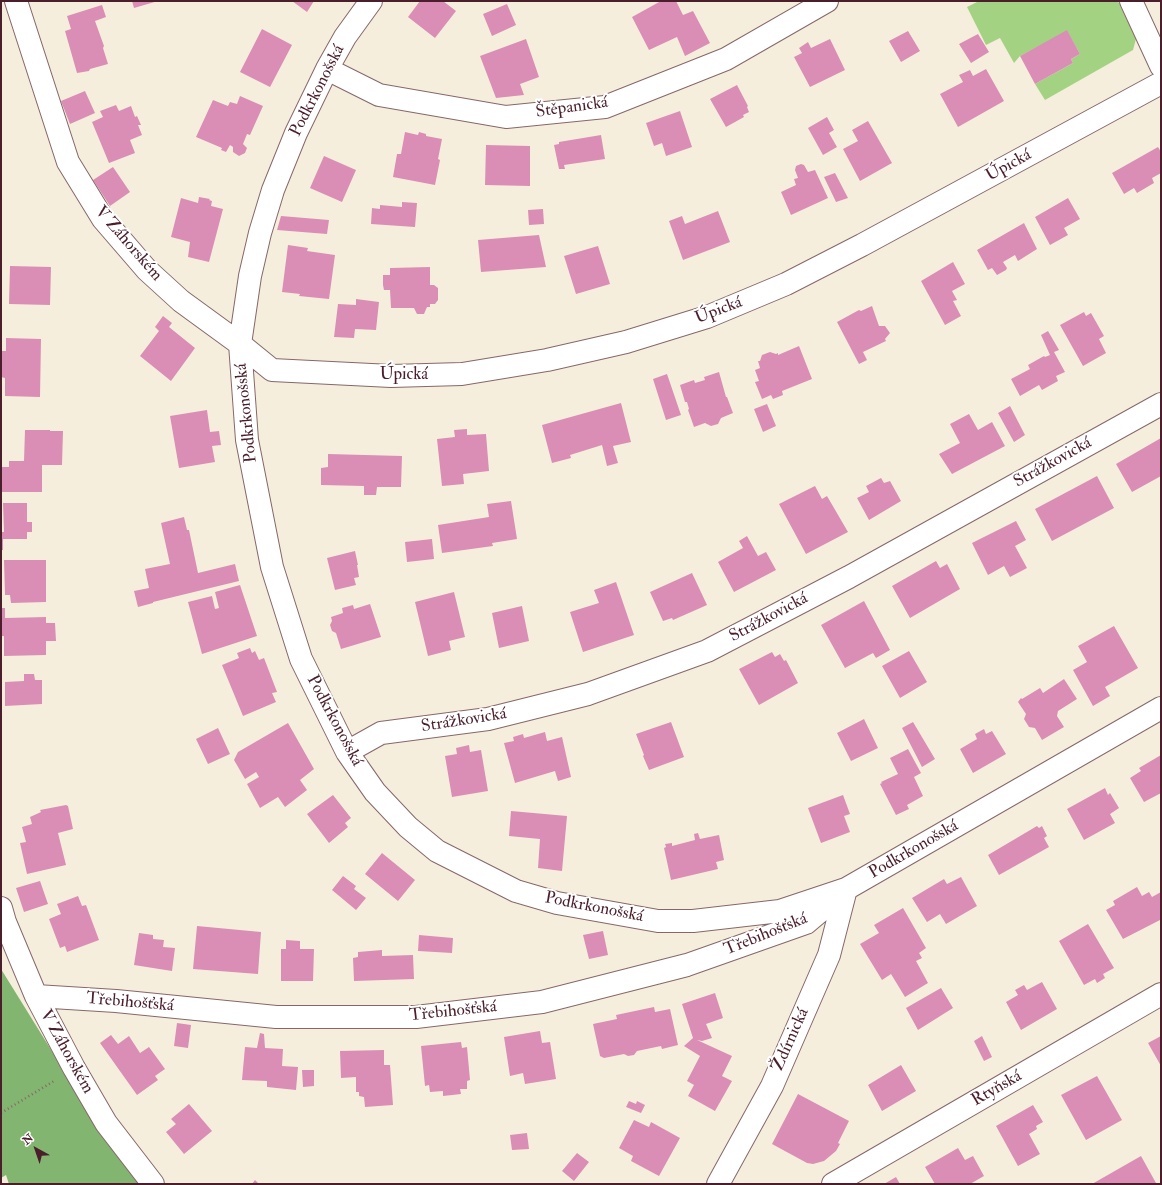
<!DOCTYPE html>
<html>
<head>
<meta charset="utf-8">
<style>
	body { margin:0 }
	#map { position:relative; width:1162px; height:1185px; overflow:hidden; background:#f6eedd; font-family:"IM FELL Double Pica",serif }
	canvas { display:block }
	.frame { position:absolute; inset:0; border:2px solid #4a1f2b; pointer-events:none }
	.north { position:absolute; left:16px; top:1129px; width:40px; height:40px; -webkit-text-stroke:3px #fff; paint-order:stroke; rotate:320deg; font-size:11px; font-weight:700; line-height:16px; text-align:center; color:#4a1f2b }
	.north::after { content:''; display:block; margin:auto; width:14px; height:18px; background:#4a1f2b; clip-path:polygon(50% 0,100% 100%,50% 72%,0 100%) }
</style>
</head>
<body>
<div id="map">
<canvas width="1162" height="1185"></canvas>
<div class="frame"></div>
<div class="north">N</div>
</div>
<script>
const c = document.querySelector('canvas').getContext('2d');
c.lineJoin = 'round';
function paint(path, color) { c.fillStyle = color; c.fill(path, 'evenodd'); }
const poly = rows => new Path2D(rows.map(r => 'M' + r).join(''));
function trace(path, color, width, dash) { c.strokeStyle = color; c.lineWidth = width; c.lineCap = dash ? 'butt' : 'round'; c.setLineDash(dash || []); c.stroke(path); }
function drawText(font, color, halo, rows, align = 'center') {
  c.font = font + ' "IM FELL Double Pica",serif'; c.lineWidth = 4; c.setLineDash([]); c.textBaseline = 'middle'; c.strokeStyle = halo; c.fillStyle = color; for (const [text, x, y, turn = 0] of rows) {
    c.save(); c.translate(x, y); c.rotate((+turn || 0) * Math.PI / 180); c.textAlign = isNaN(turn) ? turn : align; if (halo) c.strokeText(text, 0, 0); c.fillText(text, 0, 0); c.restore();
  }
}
paint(poly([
	[979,1,1118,1,1136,39,1133,50,1045,100,1035,84,1073,63,1071,59,1080,54,1067,31,1020,56,1014,63,1000,38,986,45,967,7]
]), '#a3d382');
paint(poly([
	[1,969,102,1132,145,1184,9,1184,6,1175,1,1178]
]), '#82b570');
paint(poly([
	[132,1,158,1,134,8],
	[292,1,314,1,307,12],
	[420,1,443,1,456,11,435,38,408,17],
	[661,1,676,1,683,15,693,11,710,43,685,56,677,37,649,50,632,17],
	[507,4,516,25,492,36,483,14],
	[102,5,106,17,95,21,104,46,103,48,108,64,90,69,89,71,77,73,65,31,71,29,67,16],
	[262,29,292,45,270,87,240,72],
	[1067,30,1080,54,1071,59,1073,63,1035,84,1020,56],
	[908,31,920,51,901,62,889,41],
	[978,34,989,52,971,63,959,44],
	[526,39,539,77,520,84,524,95,496,98,480,56],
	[830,39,845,70,810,87,794,57,802,53,799,48,808,42,811,48],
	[986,69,1004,101,958,127,940,94,963,82,959,75,970,70,973,76],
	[737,85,748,106,747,107,749,112,743,115,744,117,726,127,710,99],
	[85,91,95,113,70,124,61,101],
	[240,96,263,106,250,135,247,134,243,144,247,148,245,153,239,156,233,152,233,147,230,145,226,152,221,150,222,148,196,137,213,100,228,106,230,102,237,104],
	[116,105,119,111,131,106,135,117,137,116,141,125,138,125,142,135,130,140,135,153,109,163,92,122,103,117,100,111],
	[680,111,692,147,666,156,662,143,654,146,646,123],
	[827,117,834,130,829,133,837,147,823,155,808,128],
	[868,121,892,163,860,181,843,149,858,141,852,130],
	[405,132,418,135,419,132,426,134,426,136,442,139,438,159,440,160,435,185,393,177,397,154,401,154],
	[601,135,605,159,564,165,565,169,559,169,554,145,559,144,559,142],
	[486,145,530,146,530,186,485,185],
	[1158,147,1161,152,1161,173,1152,178,1154,183,1137,193,1134,188,1124,194,1112,173],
	[324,156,356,170,342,202,310,188],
	[801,164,804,165,808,172,815,170,828,198,791,215,781,192,796,185,794,179,798,178,795,170,796,166],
	[113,167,130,192,110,206,93,180],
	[835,173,848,198,836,202,824,177],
	[199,197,210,199,209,200,212,201,211,206,223,209,209,262,188,257,190,242,171,237,181,198,198,203],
	[1068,198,1080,219,1064,228,1068,235,1050,245,1035,217],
	[402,202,417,203,415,227,371,224,372,208,380,209,380,205,402,207],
	[543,209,544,224,529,225,528,210],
	[718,211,730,242,683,260,669,221,682,216,685,224],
	[281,216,329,220,327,234,277,230],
	[1024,223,1037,249,1018,261,1015,255,1003,262,1007,268,1006,270,997,275,992,268,988,270,977,250],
	[539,235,546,267,481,272,478,240],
	[288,245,308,248,307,251,335,255,329,299,299,296,300,294,282,292],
	[598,246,610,284,576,294,564,256],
	[953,262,965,284,952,291,957,300,953,301,961,316,945,325,921,281],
	[10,266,51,267,50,305,9,304],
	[430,267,430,285,434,285,438,288,438,300,435,304,430,304,430,307,427,307,424,314,417,314,414,308,391,308,390,290,384,290,383,285,383,275,390,275,390,268],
	[356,299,379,302,376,330,355,329,354,338,334,337,338,304,356,305],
	[872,306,879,326,885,326,890,333,885,339,886,341,863,352,867,360,859,364,837,322,859,310,861,311],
	[1084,312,1086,316,1091,313,1104,336,1099,339,1106,353,1083,366,1060,325],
	[163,316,172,323,169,327,195,348,171,381,140,356,159,331,155,327],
	[1048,331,1059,350,1054,352,1065,372,1056,376,1058,381,1042,390,1039,385,1020,396,1011,379,1030,369,1028,365,1044,356,1045,357,1050,355,1041,335],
	[6,338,41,339,40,397,5,396,5,378,1,377,1,351,6,351],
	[799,346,812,379,782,391,783,395,773,399,771,395,762,399,755,382,759,381,755,370,760,368,758,361,760,361,762,355,770,352,776,354,778,353,778,355],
	[719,372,726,397,727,397,733,413,721,418,718,424,711,426,705,423,694,427,688,410,689,409,687,402,685,402,680,385,694,380,695,383,705,380,704,377],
	[667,374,681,415,666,420,653,379],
	[621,403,631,442,613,446,618,463,607,466,602,445,570,455,571,458,552,463,542,425],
	[767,404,776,426,763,432,754,409],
	[1010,406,1025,435,1014,442,998,413],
	[207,410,210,432,219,431,221,445,212,446,215,462,179,468,170,416],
	[969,414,978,430,992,422,1005,446,952,474,939,454,960,443,950,424],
	[467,429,467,435,486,434,489,471,463,474,464,484,442,486,437,439,455,437,454,430],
	[25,430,50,430,50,431,63,431,62,465,42,465,42,492,1,492,1,467,9,467,9,461,24,461],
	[1161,438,1161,476,1132,492,1116,464],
	[328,454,402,456,401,487,377,487,376,495,364,495,364,486,321,485,321,468,328,467],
	[1097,476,1114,508,1052,541,1035,509],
	[881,478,884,483,890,481,901,501,869,520,857,498,869,492,866,486],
	[815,486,822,499,827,496,848,532,806,554,779,504],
	[511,501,517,539,492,543,493,546,442,553,438,525,489,517,487,504],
	[3,503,27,503,27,522,32,522,32,532,27,532,27,539,3,539,3,550,1,550,1,532,4,532],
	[184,517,187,530,189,530,198,573,235,564,239,581,153,602,153,603,138,607,134,591,149,588,145,569,170,564,161,523],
	[1016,521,1026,540,1015,546,1027,568,1010,577,1004,566,988,575,972,543],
	[747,536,758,556,766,552,776,570,734,592,718,562,743,548,739,541],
	[432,539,434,559,407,562,405,542],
	[355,551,358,565,357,565,359,577,354,578,356,585,335,590,327,558],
	[4,560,46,560,46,602,11,603,10,595,5,595],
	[936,561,940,568,947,564,960,589,910,618,892,586],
	[692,573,707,605,673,620,672,618,663,621,650,592],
	[616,582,634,635,583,652,570,612,599,603,594,590],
	[240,585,257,636,202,654,188,602,212,596,215,609,219,608,215,592],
	[454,592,465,637,449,641,451,650,428,656,415,602],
	[864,601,890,650,876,658,873,653,845,668,821,625],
	[370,604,381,637,341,649,336,633,332,631,330,625,332,621,331,617,343,613,342,608,353,605,354,609],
	[522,606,529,641,499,648,492,613],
	[1,608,5,608,5,618,46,617,46,623,55,623,56,641,46,641,46,655,4,656,4,636,1,636],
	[1114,626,1138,668,1105,687,1110,696,1093,706,1073,670,1087,662,1078,646],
	[250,648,252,653,255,651,259,660,264,658,277,692,272,693,276,702,243,716,222,665,239,658,237,653],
	[909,651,927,682,900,698,882,666],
	[772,652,775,657,780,654,784,661,786,660,798,683,759,705,739,669],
	[24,674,34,674,35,680,42,680,42,704,5,706,5,682,24,681],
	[1064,679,1077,699,1058,711,1057,716,1064,727,1042,740,1035,728,1029,727,1024,719,1026,714,1018,702,1021,698,1022,699,1040,688,1043,693],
	[864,719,878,748,851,761,837,733],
	[671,722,684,757,649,770,643,756,644,755,636,734],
	[913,722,935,759,922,767,902,728],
	[288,723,314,769,300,780,307,790,285,807,278,797,260,808,247,784,259,777,256,772,245,779,234,760,238,752],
	[218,728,230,754,208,764,196,739],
	[984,729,986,734,992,731,1006,754,973,773,960,749,977,739,975,734],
	[545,732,547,741,562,737,571,777,558,781,555,771,515,783,504,743,514,741,513,737,523,734,524,738],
	[469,745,470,752,481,750,488,791,452,797,445,756,457,754,456,748],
	[908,749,921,773,914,777,923,796,907,805,909,809,896,815,880,784,882,783,881,782,898,774,890,758],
	[1161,755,1161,793,1144,802,1130,778,1141,771,1139,768],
	[1105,788,1108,795,1110,793,1119,808,1110,814,1115,823,1084,840,1067,809],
	[333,795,351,818,345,823,348,827,329,843,307,814],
	[843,795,850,814,844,816,850,832,821,843,808,808],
	[66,805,68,806,73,829,58,833,66,865,27,874,20,843,26,842,22,827,32,824,30,817,41,812,40,810],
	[511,811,567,816,562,871,538,868,540,839,509,836],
	[1037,826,1039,828,1042,826,1047,836,1044,838,1049,847,999,875,988,855],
	[698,833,700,839,719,835,724,860,716,862,718,869,671,880,664,848,666,847,665,844,672,843,672,846,695,840,694,834],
	[382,853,415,880,398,901,365,874],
	[343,876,356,886,354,889,366,898,356,910,332,890],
	[961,877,977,906,946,924,940,914,927,922,912,898,944,879,947,884],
	[40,881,48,904,24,912,16,888],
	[1137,887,1142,896,1149,892,1152,897,1161,892,1161,922,1160,920,1123,939,1106,910,1115,905,1113,901],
	[78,896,82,906,86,905,99,940,67,952,65,946,60,948,49,919,61,914,57,904],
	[903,908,926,948,919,953,922,958,916,961,928,983,905,997,891,974,882,980,860,944,879,933,874,925],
	[1088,924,1114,968,1103,974,1105,978,1097,983,1095,979,1084,985,1059,941],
	[197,926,261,932,258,974,193,969],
	[603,931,608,955,589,959,583,935],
	[139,933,153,935,153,939,164,940,163,947,175,948,172,971,134,965],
	[419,935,453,938,452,953,418,951],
	[286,940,300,941,300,949,314,949,313,981,281,981,281,949,286,949],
	[382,950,382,956,413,955,414,979,354,981,353,958,358,957,358,952],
	[1042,982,1057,1009,1021,1030,1006,1002,1018,995,1015,990,1024,985,1027,990],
	[941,988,953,1008,918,1030,906,1008],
	[715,993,723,1018,706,1024,712,1038,702,1041,697,1040,732,1056,722,1076,732,1081,715,1111,688,1096,694,1085,687,1081,700,1056,684,1046,693,1038,682,1004],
	[654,1007,655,1012,670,1009,678,1045,662,1049,661,1046,637,1051,634,1055,628,1056,624,1054,604,1058,600,1056,593,1024,617,1019,616,1015],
	[177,1023,191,1025,188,1048,174,1046],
	[540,1031,542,1043,550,1042,556,1079,525,1084,523,1073,510,1076,504,1037],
	[260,1033,264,1034,265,1048,283,1049,282,1066,298,1067,296,1090,267,1087,267,1081,242,1080,245,1047,257,1048],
	[111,1035,118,1044,129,1036,140,1053,149,1047,165,1069,155,1076,158,1080,137,1095,100,1043],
	[982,1036,992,1057,984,1061,974,1041],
	[1161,1036,1161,1066,1148,1043],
	[461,1042,462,1048,467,1047,470,1080,467,1081,467,1089,460,1089,461,1094,443,1096,443,1091,430,1092,429,1085,425,1086,421,1046],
	[384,1050,384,1065,390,1065,393,1105,365,1107,364,1097,359,1096,359,1092,356,1092,356,1077,341,1078,340,1051],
	[901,1065,916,1091,882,1111,868,1085],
	[302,1070,314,1070,314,1086,303,1087],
	[1097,1076,1122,1120,1086,1140,1061,1095],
	[798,1094,849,1121,838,1143,840,1144,836,1151,824,1161,813,1164,807,1163,772,1144],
	[629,1101,636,1104,637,1101,645,1105,641,1113,626,1107],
	[189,1104,212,1131,184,1154,166,1132,176,1124,171,1119],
	[1033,1105,1043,1122,1036,1126,1037,1129,1029,1134,1040,1154,1018,1166,996,1126],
	[634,1120,649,1127,651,1122,680,1138,659,1176,631,1161,633,1156,619,1148],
	[527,1133,529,1149,512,1150,510,1135],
	[958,1148,965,1160,973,1156,984,1176,970,1184,935,1184,925,1167],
	[577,1153,589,1162,574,1181,562,1171],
	[1141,1156,1156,1183,1154,1184,1092,1184],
	[896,1177,900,1184,884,1184],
	[255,1180,259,1184,252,1184]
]), '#da8eb5');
const minor = poly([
	[16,1,68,162,103,219,147,270,181,301,240,344,272,370,391,376,462,374,547,360,626,342,707,317,786,284,862,245,1161,83],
	[371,1,345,37,327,69,296,133,273,190,260,233,250,276,240,344,247,440,272,567,301,659,347,752,375,792,408,827,437,851,516,891,557,903,658,921,693,921,780,911,846,889,1161,708],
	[1131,1,1161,66],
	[327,69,379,95,506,117,605,107,726,59,827,1],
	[347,752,381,733,488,719,588,694,707,651,849,577,1161,404],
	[1,908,5,922,36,996,74,1068,106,1123,153,1184],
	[36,996,116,1001,276,1017,416,1017,542,1002,687,965,806,923,838,896],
	[718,1184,772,1086,829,955,846,889],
	[833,1184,1161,994]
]);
trace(minor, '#866769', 24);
trace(poly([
	[1,1113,54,1081]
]), '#866769', 2.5, [1, 3]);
trace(minor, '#fff', 22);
drawText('17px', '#4a1f2b', '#fff', [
	["Podkrkonošská",318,91,-63],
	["Štěpanická",572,108,-8],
	["Úpická",1009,166,-29],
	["V Záhorském",128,244,49],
	["Úpická",719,311,-21],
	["Úpická",404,375],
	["Podkrkonošská",247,413,-96],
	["Strážkovická",1053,463,-29],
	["Strážkovická",769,618,-28],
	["Podkrkonošská",334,721,62],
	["Strážkovická",464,721,-9],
	["Podkrkonošská",914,850,-30],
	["Podkrkonošská",594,908,11],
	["Třebihošťská",766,935,-22],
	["Třebihošťská",130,1003,5],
	["Třebihošťská",453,1012,-6],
	["Ždírnická",791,1040,-66],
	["V Záhorském",66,1052,61],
	["Rtyňská",997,1089,-30]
]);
</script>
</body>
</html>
